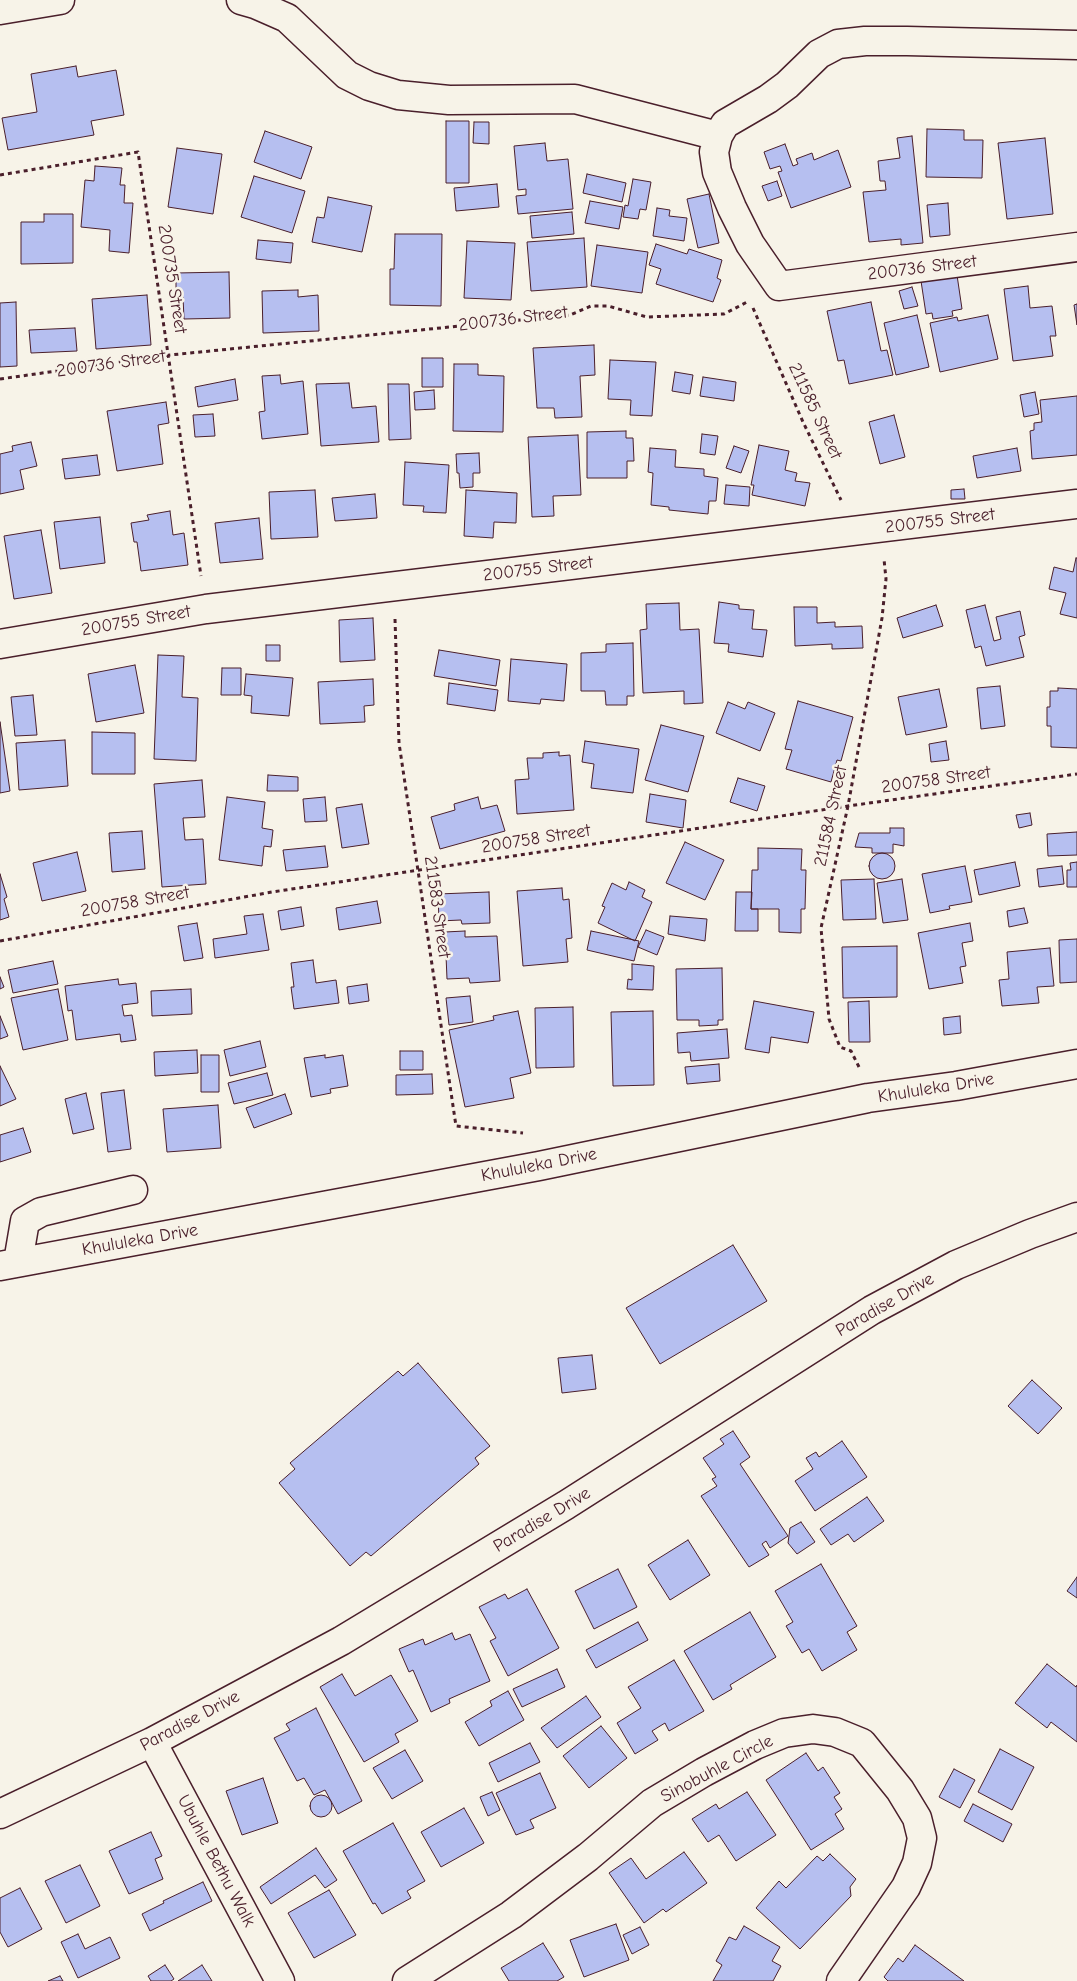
<!DOCTYPE html>
<html>
<head>
<meta charset="utf-8">
<style>
	body { margin:0 }
	canvas { display:block; background:#f7f3e8 }
</style>
</head>
<body>
<canvas width="1077" height="1981"></canvas>
<script>
const c = document.querySelector('canvas').getContext('2d');
c.lineJoin = 'round';
function paint(path, color) { c.fillStyle = color; c.fill(path, 'evenodd'); }
const poly = rows => new Path2D(rows.map(r => 'M' + r).join(''));
function trace(path, color, width, dash) { c.strokeStyle = color; c.lineWidth = width; c.lineCap = dash ? 'butt' : 'round'; c.setLineDash(dash || []); c.stroke(path); }
function drawText(font, color, halo, rows, align = 'center') {
  c.font = font + ' "Comic Neue",sans-serif'; c.lineWidth = 5; c.setLineDash([]); c.textBaseline = 'middle'; c.strokeStyle = halo; c.fillStyle = color; for (const [text, x, y, turn = 0] of rows) {
    c.save(); c.translate(x, y); c.rotate((+turn || 0) * Math.PI / 180); c.textAlign = isNaN(turn) ? turn : align; if (halo) c.strokeText(text, 0, 0); c.fillText(text, 0, 0); c.restore();
  }
}
const building = poly([
	[76,66,78,77,116,70,124,115,91,121,94,135,8,150,2,118,37,112,31,74,76,66],
	[446,121,469,121,469,183,446,183,446,121],
	[474,122,489,122,489,144,473,143,474,122],
	[927,129,964,130,964,140,983,140,982,178,926,177,927,129],
	[265,131,312,147,301,179,254,162,265,131],
	[912,136,923,243,901,245,901,239,869,242,863,192,886,190,885,181,880,181,878,161,900,158,897,138,912,136],
	[1045,138,1053,214,1007,219,998,143,1045,138],
	[545,143,547,161,568,159,573,209,518,214,516,196,526,195,526,189,518,190,514,146,545,143],
	[785,144,793,166,798,164,796,159,812,153,814,160,838,150,851,187,791,208,778,172,782,171,780,166,770,169,764,152,785,144],
	[177,148,222,154,213,214,168,207,177,148],
	[95,166,122,168,120,185,125,185,124,203,133,203,129,253,109,251,110,230,81,227,85,180,94,181,95,166],
	[587,174,626,183,622,202,583,193,587,174],
	[254,176,305,191,292,233,241,217,254,176],
	[633,179,651,182,646,210,640,209,638,219,623,217,625,205,628,206,633,179],
	[777,181,782,196,768,201,762,186,777,181],
	[497,184,499,207,456,211,454,188,497,184],
	[709,194,719,243,698,248,687,199,709,194],
	[328,197,372,206,362,252,312,242,317,217,324,218,328,197],
	[590,201,623,207,619,229,585,223,590,201],
	[948,203,950,235,930,237,927,205,948,203],
	[657,208,670,210,669,216,687,218,684,241,653,236,657,208],
	[572,212,574,234,532,238,530,216,572,212],
	[44,214,73,214,73,263,21,264,21,222,44,222,44,214],
	[395,234,442,234,441,306,390,305,390,269,394,269,395,234],
	[584,238,587,287,531,291,527,242,584,238],
	[258,240,293,243,291,263,256,259,258,240],
	[467,241,515,243,511,300,464,298,467,241],
	[656,244,687,254,689,249,722,260,717,278,721,280,713,302,656,284,661,269,649,265,656,244],
	[597,245,648,252,642,293,591,286,597,245],
	[229,272,230,318,184,319,183,297,176,297,176,273,229,272],
	[957,275,962,309,952,311,953,316,933,319,932,313,926,314,921,281,957,275],
	[1028,286,1030,308,1052,306,1056,336,1050,336,1053,356,1013,361,1004,289,1028,286],
	[912,287,918,306,904,309,899,291,912,287],
	[298,290,298,297,318,295,319,331,263,333,262,291,298,290],
	[147,295,151,345,96,349,92,299,147,295],
	[16,302,17,366,0,367,0,303,16,302],
	[871,302,881,351,887,350,893,375,849,384,844,360,838,361,827,311,871,302],
	[1077,304,1077,325,1074,305,1077,304],
	[917,315,929,367,896,375,884,323,917,315],
	[988,315,998,359,940,372,930,323,957,317,958,321,988,315],
	[75,328,77,351,31,353,29,330,75,328],
	[594,345,595,375,580,376,582,417,555,418,554,408,537,408,533,348,594,345],
	[422,358,443,358,443,387,422,387,422,358],
	[610,360,656,362,652,416,630,415,631,400,608,399,610,360],
	[454,364,478,364,478,375,504,376,503,432,453,431,454,364],
	[675,372,693,375,690,394,672,391,675,372],
	[280,375,281,384,303,381,308,434,262,439,259,412,265,411,262,376,280,375],
	[703,377,736,382,734,401,700,396,703,377],
	[235,379,238,400,198,407,195,387,235,379],
	[349,383,352,408,376,406,379,442,321,446,316,384,349,383],
	[388,384,409,384,411,439,389,440,388,384],
	[434,390,435,409,415,410,414,392,434,390],
	[1035,392,1039,414,1024,417,1020,395,1035,392],
	[1077,396,1077,455,1032,459,1030,431,1034,430,1034,423,1042,422,1040,400,1077,396],
	[166,402,169,423,158,425,163,464,117,471,107,411,166,402],
	[213,414,215,436,195,437,193,415,213,414],
	[894,415,905,457,880,464,869,422,894,415],
	[626,431,626,438,633,438,634,461,627,461,627,478,587,478,587,432,626,431],
	[702,434,718,436,715,455,700,453,702,434],
	[578,435,581,495,553,496,554,516,532,517,528,437,578,435],
	[31,442,37,466,20,470,24,489,0,494,0,454,13,451,12,446,31,442],
	[759,445,789,451,785,470,797,473,795,481,810,483,805,506,752,495,754,485,751,485,759,445],
	[734,446,749,451,741,473,726,468,734,446],
	[650,448,676,450,675,467,704,469,704,476,718,478,716,501,709,501,708,514,669,510,669,507,651,505,653,473,648,472,650,448],
	[1017,448,1021,471,977,478,973,456,1017,448],
	[479,453,480,473,473,473,473,487,460,488,459,473,457,473,456,454,479,453],
	[97,455,100,475,65,479,62,459,97,455],
	[405,462,449,465,446,513,423,512,424,506,403,505,405,462],
	[726,485,750,487,749,506,724,504,726,485],
	[964,489,965,499,951,499,951,490,964,489],
	[315,490,318,537,271,539,269,492,315,490],
	[466,490,517,493,516,523,494,522,493,538,464,536,466,490],
	[375,494,377,518,335,521,332,498,375,494],
	[170,511,173,535,184,533,188,565,141,571,137,542,134,542,131,523,149,520,147,515,170,511],
	[100,517,105,563,60,569,54,522,100,517],
	[259,518,263,559,220,563,215,523,259,518],
	[41,530,52,593,14,599,4,536,41,530],
	[1076,558,1077,558,1077,618,1060,614,1066,593,1049,589,1054,567,1073,572,1076,558],
	[719,602,739,605,739,609,754,610,752,629,767,630,763,657,728,652,729,644,714,643,719,602],
	[679,603,680,630,699,629,703,703,684,704,684,691,643,693,640,630,647,629,646,604,679,603],
	[936,605,943,626,903,638,897,618,936,605],
	[985,605,994,641,1001,639,996,617,1020,611,1025,635,1019,637,1024,657,986,666,981,646,975,648,966,610,985,605],
	[794,607,817,607,817,623,835,622,835,627,862,626,863,648,832,649,832,644,795,646,794,607],
	[373,618,375,660,340,662,339,620,373,618],
	[633,643,634,696,627,696,627,705,606,705,605,691,581,691,581,653,606,652,606,644,633,643],
	[266,645,280,645,280,661,266,661,266,645],
	[439,650,500,660,496,686,434,676,439,650],
	[158,655,184,656,182,697,198,698,196,761,154,759,158,655],
	[511,659,567,664,564,701,541,699,540,704,508,701,511,659],
	[135,665,144,713,96,722,88,674,135,665],
	[222,668,241,668,241,695,221,695,222,668],
	[246,674,293,678,289,716,251,713,252,696,244,695,246,674],
	[373,679,374,705,364,706,365,722,320,724,318,682,373,679],
	[449,683,498,690,495,711,447,704,449,683],
	[1000,686,1005,726,981,729,977,688,1000,686],
	[1058,688,1077,689,1077,748,1051,747,1051,726,1047,726,1047,707,1050,707,1050,691,1058,691,1058,688],
	[939,689,947,727,906,735,898,697,939,689],
	[33,695,37,735,15,736,11,697,33,695],
	[798,701,853,717,841,761,837,760,831,782,786,769,792,750,785,749,798,701],
	[728,702,745,709,748,702,775,713,760,751,716,733,728,702],
	[0,722,10,791,0,793,0,722],
	[661,725,704,736,688,792,645,780,661,725],
	[92,732,135,733,135,774,92,774,92,732],
	[65,740,68,786,19,790,16,743,65,740],
	[585,741,639,749,633,793,591,788,594,764,582,762,585,741],
	[946,741,949,760,931,762,929,744,946,741],
	[559,752,559,756,570,755,574,810,517,814,515,780,529,779,527,758,543,758,543,753,559,752],
	[268,775,298,777,298,791,267,791,268,775],
	[738,778,765,786,757,811,730,802,738,778],
	[202,780,205,817,183,818,185,840,203,839,206,884,162,887,154,784,202,780],
	[650,794,686,800,683,828,646,822,650,794],
	[227,797,265,802,262,828,273,830,271,847,264,846,262,866,219,860,227,797],
	[325,797,327,821,305,822,303,799,325,797],
	[478,797,481,809,497,805,505,831,440,849,431,817,455,810,454,804,478,797],
	[362,804,369,844,342,848,336,808,362,804],
	[1030,813,1032,825,1019,828,1016,815,1030,813],
	[890,828,904,828,904,846,893,844,893,853,872,853,872,848,855,847,859,833,890,833,890,828],
	[142,831,145,869,112,872,109,833,142,831],
	[1077,832,1077,855,1048,856,1047,834,1077,832],
	[685,842,724,860,705,900,666,883,685,842],
	[325,846,328,867,286,871,283,850,325,846],
	[758,848,802,849,801,870,806,870,805,909,801,909,801,933,779,932,779,909,751,909,752,870,758,870,758,848],
	[77,852,86,891,42,901,33,863,77,852],
	'869 866a13 13 0 1 1 26 0a13 13 0 1 1-26 0Z',
	[1015,862,1020,886,979,895,974,870,1015,862],
	[1077,862,1077,887,1067,887,1067,870,1071,870,1070,863,1077,862],
	[965,866,972,902,949,906,950,909,930,913,922,874,965,866],
	[1062,866,1064,884,1039,887,1037,869,1062,866],
	[0,874,7,897,4,899,9,917,0,920,0,874],
	[874,879,876,919,843,920,841,880,874,879],
	[902,879,908,920,883,923,877,883,902,879],
	[629,882,645,890,642,897,652,902,635,941,598,923,605,907,602,906,612,883,626,890,629,882],
	[562,888,563,900,569,899,572,938,566,939,568,962,523,966,517,891,562,888],
	[489,892,490,923,462,924,461,920,439,921,438,894,489,892],
	[736,892,752,892,751,909,758,909,758,931,735,931,736,892],
	[377,901,381,923,339,930,336,908,377,901],
	[301,907,304,926,281,930,278,911,301,907],
	[1024,908,1028,923,1009,927,1007,911,1024,908],
	[263,914,269,950,215,958,213,939,247,934,244,916,263,914],
	[670,916,707,919,705,941,668,934,670,916],
	[197,923,203,958,184,961,178,926,197,923],
	[970,923,973,941,962,943,966,966,960,967,963,983,929,989,918,933,970,923],
	[646,930,664,937,657,955,638,947,646,930],
	[465,931,465,937,497,936,500,981,470,983,469,978,447,979,445,932,465,931],
	[591,931,639,941,634,961,587,950,591,931],
	[1077,939,1077,982,1060,983,1059,940,1077,939],
	[897,946,897,997,843,998,842,947,897,946],
	[1050,948,1054,986,1037,987,1039,1003,1002,1006,999,980,1009,979,1007,952,1050,948],
	[313,960,316,983,336,980,339,1003,294,1009,291,987,294,987,291,963,313,960],
	[53,961,58,984,13,993,8,970,53,961],
	[632,964,654,966,653,990,627,989,628,979,632,980,632,964],
	[722,968,723,1020,718,1020,718,1025,699,1026,699,1020,677,1020,676,969,722,968],
	[0,977,4,987,0,989,0,977],
	[118,979,119,985,136,983,138,1003,122,1005,124,1016,132,1015,136,1040,121,1042,120,1034,76,1040,72,1010,68,1011,65,986,118,979],
	[367,984,369,1001,349,1004,347,987,367,984],
	[58,989,68,1040,23,1050,11,998,58,989],
	[191,989,192,1014,152,1016,151,991,191,989],
	[470,996,473,1022,449,1025,446,998,470,996],
	[754,1001,814,1012,808,1043,771,1037,769,1053,745,1049,754,1001],
	[869,1001,870,1042,849,1042,848,1002,869,1001],
	[573,1007,574,1067,536,1068,535,1008,573,1007],
	[518,1011,531,1073,510,1078,514,1098,465,1107,449,1030,494,1020,493,1016,518,1011],
	[653,1011,654,1085,613,1086,611,1012,653,1011],
	[0,1016,8,1036,0,1039,0,1016],
	[960,1016,961,1033,944,1035,943,1018,960,1016],
	[727,1029,729,1058,691,1061,690,1052,678,1053,677,1033,727,1029],
	[260,1041,266,1067,230,1076,224,1050,260,1041],
	[197,1050,198,1073,155,1076,154,1052,197,1050],
	[400,1051,423,1051,423,1070,400,1070,400,1051],
	[201,1055,219,1055,219,1092,201,1092,201,1055],
	[325,1055,325,1058,343,1055,348,1086,330,1089,331,1093,311,1097,304,1058,325,1055],
	[719,1064,720,1081,687,1084,685,1067,719,1064],
	[0,1066,16,1099,0,1106,0,1066],
	[267,1073,273,1095,234,1104,228,1083,267,1073],
	[432,1074,433,1094,396,1095,396,1075,432,1074],
	[124,1090,131,1149,108,1152,101,1093,124,1090],
	[86,1093,94,1129,73,1134,65,1099,86,1093],
	[285,1094,292,1114,254,1128,246,1108,285,1094],
	[218,1105,221,1148,167,1152,163,1109,218,1105],
	[23,1128,31,1152,0,1162,0,1135,23,1128],
	[733,1245,767,1301,660,1364,626,1308,733,1245],
	[592,1355,596,1389,562,1393,558,1358,592,1355],
	[418,1363,490,1446,475,1458,479,1464,371,1556,366,1552,350,1566,279,1483,295,1469,290,1463,398,1371,403,1376,418,1363],
	[1032,1380,1062,1408,1038,1434,1008,1406,1032,1380],
	[733,1431,750,1457,740,1464,788,1536,770,1548,766,1541,762,1544,769,1555,749,1567,701,1496,717,1486,712,1479,716,1477,703,1458,724,1444,720,1439,733,1431],
	[842,1441,867,1477,815,1511,795,1481,813,1469,806,1458,816,1452,819,1457,842,1441],
	[867,1497,884,1521,854,1542,848,1534,831,1545,820,1529,867,1497],
	[801,1522,815,1542,797,1554,788,1543,790,1528,801,1522],
	[688,1540,710,1575,670,1600,648,1565,688,1540],
	[821,1564,857,1626,847,1632,857,1650,822,1671,809,1649,802,1653,786,1626,793,1622,775,1591,821,1564],
	[618,1569,637,1607,594,1629,575,1591,618,1569],
	[1077,1577,1077,1598,1067,1591,1077,1577],
	[527,1589,559,1648,508,1676,490,1641,496,1638,479,1607,505,1594,508,1599,527,1589],
	[750,1612,776,1657,730,1685,732,1689,713,1700,684,1651,750,1612],
	[638,1622,648,1640,596,1668,586,1650,638,1622],
	[452,1633,455,1640,470,1634,490,1681,449,1699,450,1703,431,1712,413,1670,409,1672,399,1649,423,1639,425,1645,452,1633],
	[674,1660,704,1711,669,1731,665,1723,652,1731,658,1740,635,1754,617,1723,641,1708,628,1687,674,1660],
	[1047,1664,1076,1687,1077,1685,1077,1742,1051,1722,1047,1728,1015,1703,1047,1664],
	[557,1669,565,1687,522,1707,513,1689,557,1669],
	[342,1674,355,1696,391,1675,418,1721,395,1734,399,1742,364,1762,320,1687,342,1674],
	[508,1691,524,1720,479,1746,465,1722,492,1706,490,1701,508,1691],
	[586,1696,601,1717,557,1748,541,1728,586,1696],
	[316,1708,362,1801,338,1814,325,1790,314,1795,304,1778,297,1781,274,1738,290,1730,286,1724,316,1708],
	[601,1726,627,1758,589,1788,563,1756,601,1726],
	[530,1743,540,1762,498,1782,489,1763,530,1743],
	[1000,1749,1034,1767,1012,1810,978,1792,1000,1749],
	[405,1750,423,1781,392,1799,373,1768,405,1750],
	[806,1753,818,1771,823,1767,840,1793,834,1797,842,1809,835,1814,844,1829,811,1850,766,1780,806,1753],
	[954,1769,975,1780,960,1808,939,1797,954,1769],
	[540,1773,556,1808,530,1820,534,1828,516,1835,496,1793,540,1773],
	[263,1778,278,1823,242,1835,226,1791,263,1778],
	[492,1792,500,1810,488,1816,480,1797,492,1792],
	[747,1792,776,1835,736,1861,719,1835,708,1842,692,1819,716,1804,719,1809,747,1792],
	'310 1806a11 11 0 1 1 22 0a11 11 0 1 1-22 0Z',
	[973,1804,1012,1824,1003,1842,964,1821,973,1804],
	[464,1808,484,1843,441,1867,421,1832,464,1808],
	[393,1823,425,1881,407,1891,411,1898,382,1914,375,1903,373,1904,343,1851,393,1823],
	[151,1832,162,1856,155,1859,163,1879,129,1894,109,1851,151,1832],
	[316,1848,337,1880,325,1888,315,1875,271,1904,260,1887,316,1848],
	[684,1852,707,1883,666,1912,663,1909,644,1923,609,1873,631,1858,646,1879,684,1852],
	[830,1854,856,1879,850,1887,851,1896,800,1949,756,1908,779,1881,786,1888,817,1856,823,1861,830,1854],
	[80,1865,100,1906,66,1923,45,1881,80,1865],
	[203,1882,212,1901,150,1931,142,1914,164,1903,163,1901,203,1882],
	[20,1888,42,1929,8,1947,0,1932,0,1898,20,1888],
	[329,1890,356,1935,314,1958,288,1913,329,1890],
	[616,1924,629,1960,584,1977,570,1940,616,1924],
	[744,1926,780,1947,772,1961,781,1966,773,1981,713,1981,722,1965,716,1961,729,1937,736,1940,744,1926],
	[640,1927,649,1945,632,1954,623,1935,640,1927],
	[78,1934,85,1949,110,1937,120,1958,78,1978,61,1942,78,1934],
	[543,1943,564,1977,557,1981,509,1981,501,1968,543,1943],
	[915,1945,964,1981,888,1981,884,1977,898,1958,903,1962,915,1945],
	[165,1965,174,1979,171,1981,151,1981,148,1976,165,1965],
	[202,1965,212,1981,178,1981,202,1965],
	[60,1976,63,1981,48,1981,60,1976]
]);
paint(building, '#b6bff0');
trace(building, '#4a1f2b', 1);
const minor = poly([
	[241,0,255,4,287,18,347,75,369,86,398,95,449,100,575,99,718,136],
	[0,10,60,0],
	[1077,45,907,41,865,41,838,44,819,54,787,85,768,99,725,124,718,136,714,152,717,172,732,208,750,244,779,286,1077,247],
	[0,644,206,609,1077,504],
	[18,1262,25,1221,41,1212,133,1190],
	[0,1266,539,1166,868,1098,956,1086,1077,1064],
	[152,1742,280,1981],
	[0,1814,152,1742,341,1641,566,1505,872,1310,956,1265,1030,1234,1077,1217],
	[407,1981,511,1915,588,1857,652,1803,704,1772,755,1745,784,1733,813,1729,835,1732,862,1743,900,1790,917,1818,922,1838,917,1863,906,1887,841,1981]
]);
trace(minor, '#4a1f2b', 31);
trace(poly([
	[0,175,138,152,201,576],
	[753,308,803,422,841,500],
	[0,379,170,355,570,315,591,306,608,306,647,317,724,314,749,301],
	[395,619,399,743,456,1126,523,1133],
	[0,941,272,892,848,806,1077,774],
	[859,1067,851,1051,840,1047,829,1019,821,928,848,806,882,618,886,579,884,559]
]), '#4a1f2b', 3, [4, 4]);
trace(minor, '#f7f3e8', 28);
drawText('18px', '#4a1f2b', '#f7f3e8', [
	["200736 Street",922,268,-7],
	["200735 Street",172,279,81],
	["200736 Street",513,319,-7],
	["200736 Street",111,364,-8],
	["211585 Street",815,411,65],
	["200755 Street",940,521,-7],
	["200755 Street",538,569,-7],
	["200755 Street",136,621,-10],
	["200758 Street",936,780,-8],
	["211584 Street",831,816,-78],
	["200758 Street",536,839,-9],
	["200758 Street",135,902,-10],
	["211583 Street",437,907,82],
	["Khululeka Drive",936,1088,-9],
	["Khululeka Drive",539,1165,-11],
	["Khululeka Drive",140,1240,-10],
	["Paradise Drive",885,1305,-30],
	["Paradise Drive",542,1520,-31],
	["Paradise Drive",190,1721,-28],
	["Sinobuhle Circle",717,1769,-28],
	["Ubuhle Bethu Walk",216,1861,62]
]);
</script>
</body>
</html>
